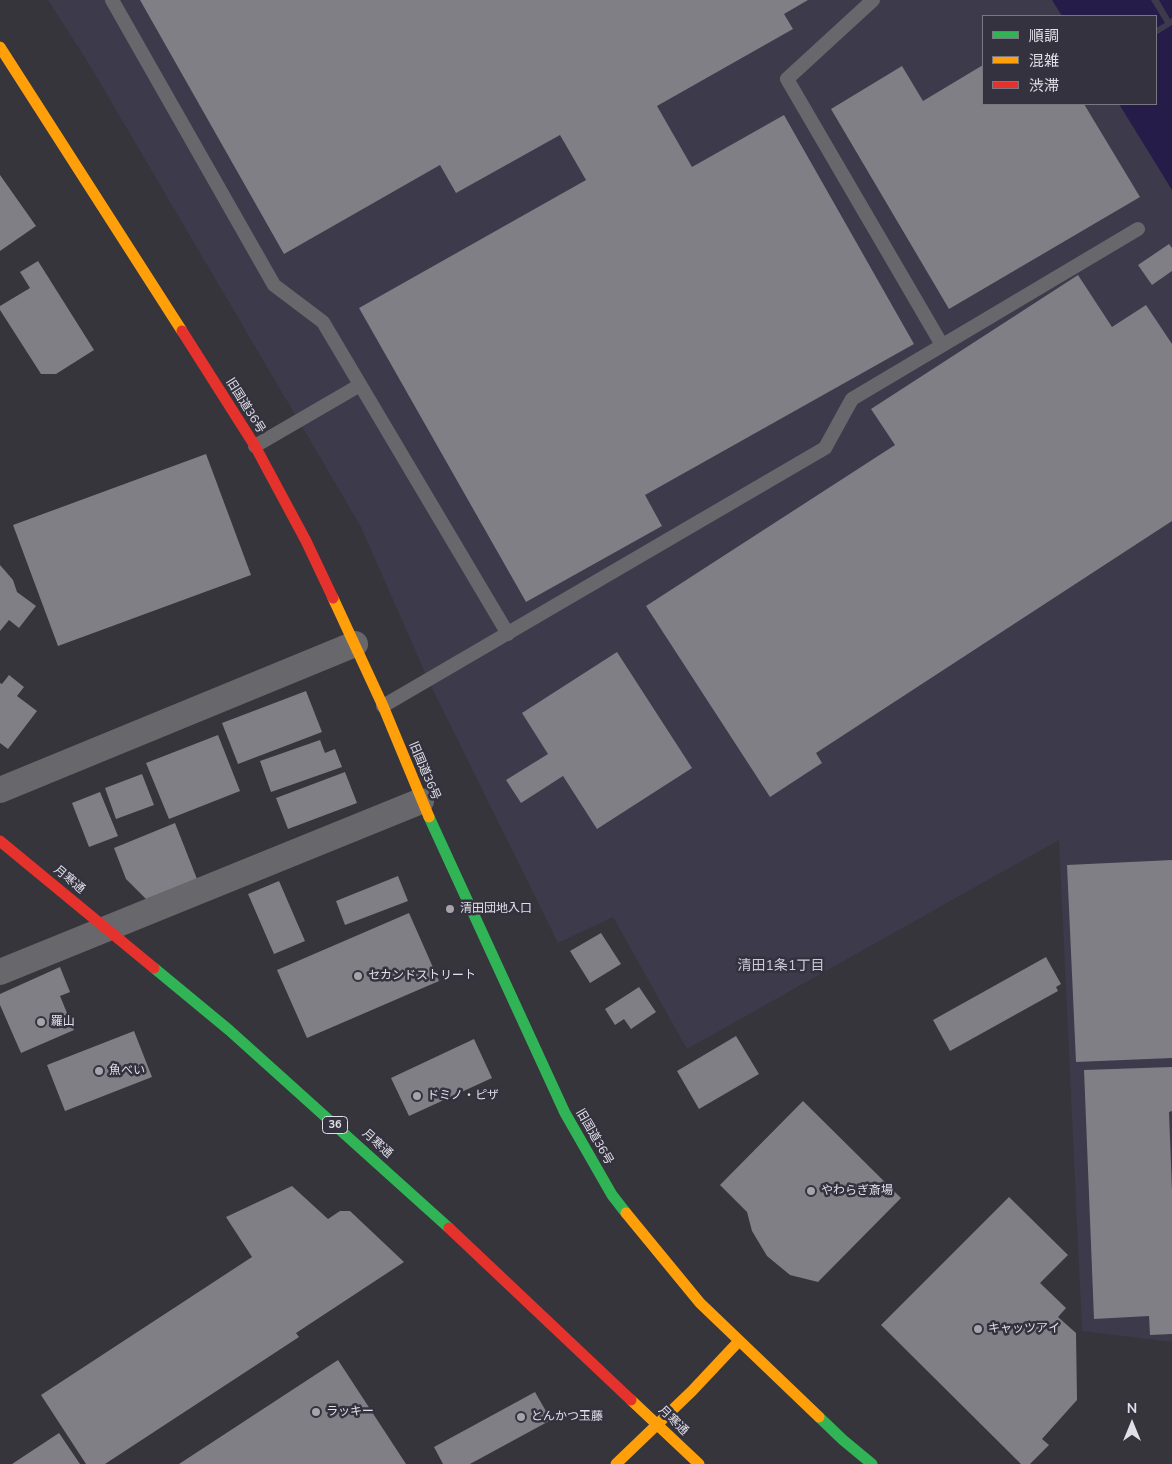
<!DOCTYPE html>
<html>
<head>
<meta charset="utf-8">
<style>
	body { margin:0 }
	#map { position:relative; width:1172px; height:1464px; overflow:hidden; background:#35353b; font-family:"Nunito Sans","Noto Sans JP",sans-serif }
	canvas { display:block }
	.legend { position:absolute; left:982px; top:15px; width:175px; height:90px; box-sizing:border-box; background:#33323e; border:1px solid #797882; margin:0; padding:6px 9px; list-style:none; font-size:15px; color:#e1e0e8 }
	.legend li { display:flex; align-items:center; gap:10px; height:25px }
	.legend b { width:25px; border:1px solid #797882 }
	.north { position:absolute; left:1107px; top:1399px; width:50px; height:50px; -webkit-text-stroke:4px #33323e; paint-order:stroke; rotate:0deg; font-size:14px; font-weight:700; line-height:20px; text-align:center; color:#e1e0e8 }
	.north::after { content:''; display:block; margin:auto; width:18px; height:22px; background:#e1e0e8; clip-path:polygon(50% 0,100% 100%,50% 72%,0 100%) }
</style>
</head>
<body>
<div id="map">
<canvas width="1172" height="1464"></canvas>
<ul class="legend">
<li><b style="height:6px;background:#30b455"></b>順調</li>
<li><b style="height:6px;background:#ff9f0a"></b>混雑</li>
<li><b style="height:6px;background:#e5322d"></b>渋滞</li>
</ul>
<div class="north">N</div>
</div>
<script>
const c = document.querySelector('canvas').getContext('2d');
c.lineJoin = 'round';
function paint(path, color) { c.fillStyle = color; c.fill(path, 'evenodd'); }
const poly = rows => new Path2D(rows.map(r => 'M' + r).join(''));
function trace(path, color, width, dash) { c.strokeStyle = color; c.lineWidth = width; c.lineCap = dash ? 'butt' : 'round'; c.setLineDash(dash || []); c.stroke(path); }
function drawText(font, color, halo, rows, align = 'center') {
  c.font = font + ' "Nunito Sans","Noto Sans JP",sans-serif'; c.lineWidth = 5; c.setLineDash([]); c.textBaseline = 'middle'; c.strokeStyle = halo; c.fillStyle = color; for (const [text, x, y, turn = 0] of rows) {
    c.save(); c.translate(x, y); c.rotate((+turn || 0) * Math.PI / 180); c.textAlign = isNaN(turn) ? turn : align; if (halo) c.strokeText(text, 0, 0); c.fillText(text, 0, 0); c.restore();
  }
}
paint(poly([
	[48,0,1172,0,1172,1342,1082,1331,1059,840,687,1049,613,917,558,943,430,684,361,527,89,64],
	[983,16,1156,16,1156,104,983,104]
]), '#3c3a4b');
paint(poly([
	[1052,0,1151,0,1165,23,1156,28,1156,16,1062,16],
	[1159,0,1172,0,1172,18,1170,19],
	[1172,25,1172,190,1119,104,1156,104,1156,35]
]), '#261c4a');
paint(poly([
	[140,0,808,0,784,14,793,29,657,106,692,167,784,115,914,344,645,495,662,526,526,602,359,308,586,180,560,135,456,193,440,165,284,254],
	[983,65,983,104,1084,104,1140,197,949,309,831,109,902,66,923,101],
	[0,175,36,226,0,251],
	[1169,244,1172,248,1172,271,1152,285,1138,265],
	[38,261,94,350,56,374,41,374,0,310,0,306,30,288,20,272],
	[1078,275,1112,327,1146,305,1172,344,1172,521,816,753,822,763,770,797,646,606,895,445,871,409],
	[206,454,251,575,58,646,13,525],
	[0,565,13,580,17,592,36,606,19,628,9,620,0,631],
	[617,652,692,768,597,829,563,776,521,803,506,780,548,754,522,713],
	[9,675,24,687,17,696,37,711,8,749,0,743,0,683,2,684],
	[306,691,322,732,238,764,222,723],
	[218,735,240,791,169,819,146,763],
	[320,740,325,753,335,749,342,767,271,792,260,761],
	[345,772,357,803,288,829,276,798],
	[142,774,154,805,116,819,105,788],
	[100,792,118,836,89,847,72,803],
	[175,823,197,879,146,899,126,879,114,848],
	[1172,860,1172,1058,1076,1062,1067,865],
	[398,876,408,901,345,925,336,901],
	[279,881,305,941,274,954,248,894],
	[409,913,439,981,307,1038,277,970],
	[601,933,621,964,590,983,570,951],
	[1046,957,1061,984,1056,987,1058,991,950,1051,933,1020],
	[60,967,70,992,60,996,74,1030,21,1053,0,1005,0,994],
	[639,987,656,1012,631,1029,624,1019,615,1025,605,1009],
	[134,1031,152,1077,65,1111,47,1065],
	[736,1036,759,1074,699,1109,677,1071],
	[474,1039,492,1078,409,1116,391,1078],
	[1172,1067,1172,1111,1169,1112,1172,1191,1172,1334,1150,1335,1149,1316,1094,1319,1084,1070],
	[803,1101,901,1198,818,1282,790,1275,767,1256,752,1231,747,1212,720,1185],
	[292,1186,328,1219,340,1211,350,1211,404,1262,296,1333,299,1337,105,1464,86,1464,41,1395,252,1257,226,1217],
	[1009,1197,1068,1255,1040,1283,1066,1308,1058,1317,1076,1333,1077,1400,1042,1439,1049,1445,1030,1464,1021,1464,881,1325],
	[338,1360,406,1464,179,1464],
	[535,1392,551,1420,470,1464,443,1464,434,1447],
	[59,1433,80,1464,12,1464]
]), '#7f7f85');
trace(poly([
	[112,0,274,285,323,322,508,634],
	[873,0,787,79,942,345],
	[255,446,360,385],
	[383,706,825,448,852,399,1138,229]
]), '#68686c', 14);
trace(poly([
	[0,790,355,644],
	[0,972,421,801]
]), '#68686c', 26);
trace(poly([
	[429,817,565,1113,612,1195,626,1213],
	[154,968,229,1030,449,1228],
	[819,1417,843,1440,872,1464]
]), '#30b455', 11);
trace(poly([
	[0,47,182,331],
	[333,598,383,706,429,817],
	[626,1213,700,1303,819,1417],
	[631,1400,699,1464],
	[616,1464,692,1391,739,1341]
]), '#ff9f0a', 11);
trace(poly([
	[182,331,255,446,306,541,333,598],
	[0,841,154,968],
	[449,1228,631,1400]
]), '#e5322d', 11);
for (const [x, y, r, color] of [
	[450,909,5,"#a5a4ab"],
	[358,976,5,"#a5a4ab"],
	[41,1022,5,"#a5a4ab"],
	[99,1071,5,"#a5a4ab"],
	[417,1096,5,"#a5a4ab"],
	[811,1191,5,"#a5a4ab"],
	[978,1329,5,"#a5a4ab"],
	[316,1412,5,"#a5a4ab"],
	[521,1417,5,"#a5a4ab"]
]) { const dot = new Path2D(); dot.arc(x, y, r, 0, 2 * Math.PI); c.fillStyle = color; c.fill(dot); trace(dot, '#33323e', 2); }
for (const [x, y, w] of [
	[335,1125,25]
]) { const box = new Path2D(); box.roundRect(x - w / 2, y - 8.5, w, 17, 4); c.fillStyle = '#33323e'; c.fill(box); trace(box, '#e1e0e8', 1); }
drawText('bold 11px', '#e1e0e8', null, [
	["36",335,1125]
]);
drawText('12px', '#e1e0e8', '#33323e', [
	["旧国道36号",245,406,58],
	["旧国道36号",424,771,67],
	["月寒通",69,880,40],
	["旧国道36号",594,1137,60],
	["月寒通",377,1144,42],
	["月寒通",673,1421,44]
]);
drawText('12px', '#e1e0e8', '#33323e', [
	["清田団地入口",460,909],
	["セカンドストリート",368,976],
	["羅山",51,1022],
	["魚べい",109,1071],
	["ドミノ・ピザ",427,1096],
	["やわらぎ斎場",821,1191],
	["キャッツアイ",988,1329],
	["ラッキー",326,1412],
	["とんかつ玉藤",531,1417]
], 'left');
drawText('14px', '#cdcbdb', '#33323e', [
	["清田1条1丁目",781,967]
]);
</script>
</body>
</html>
